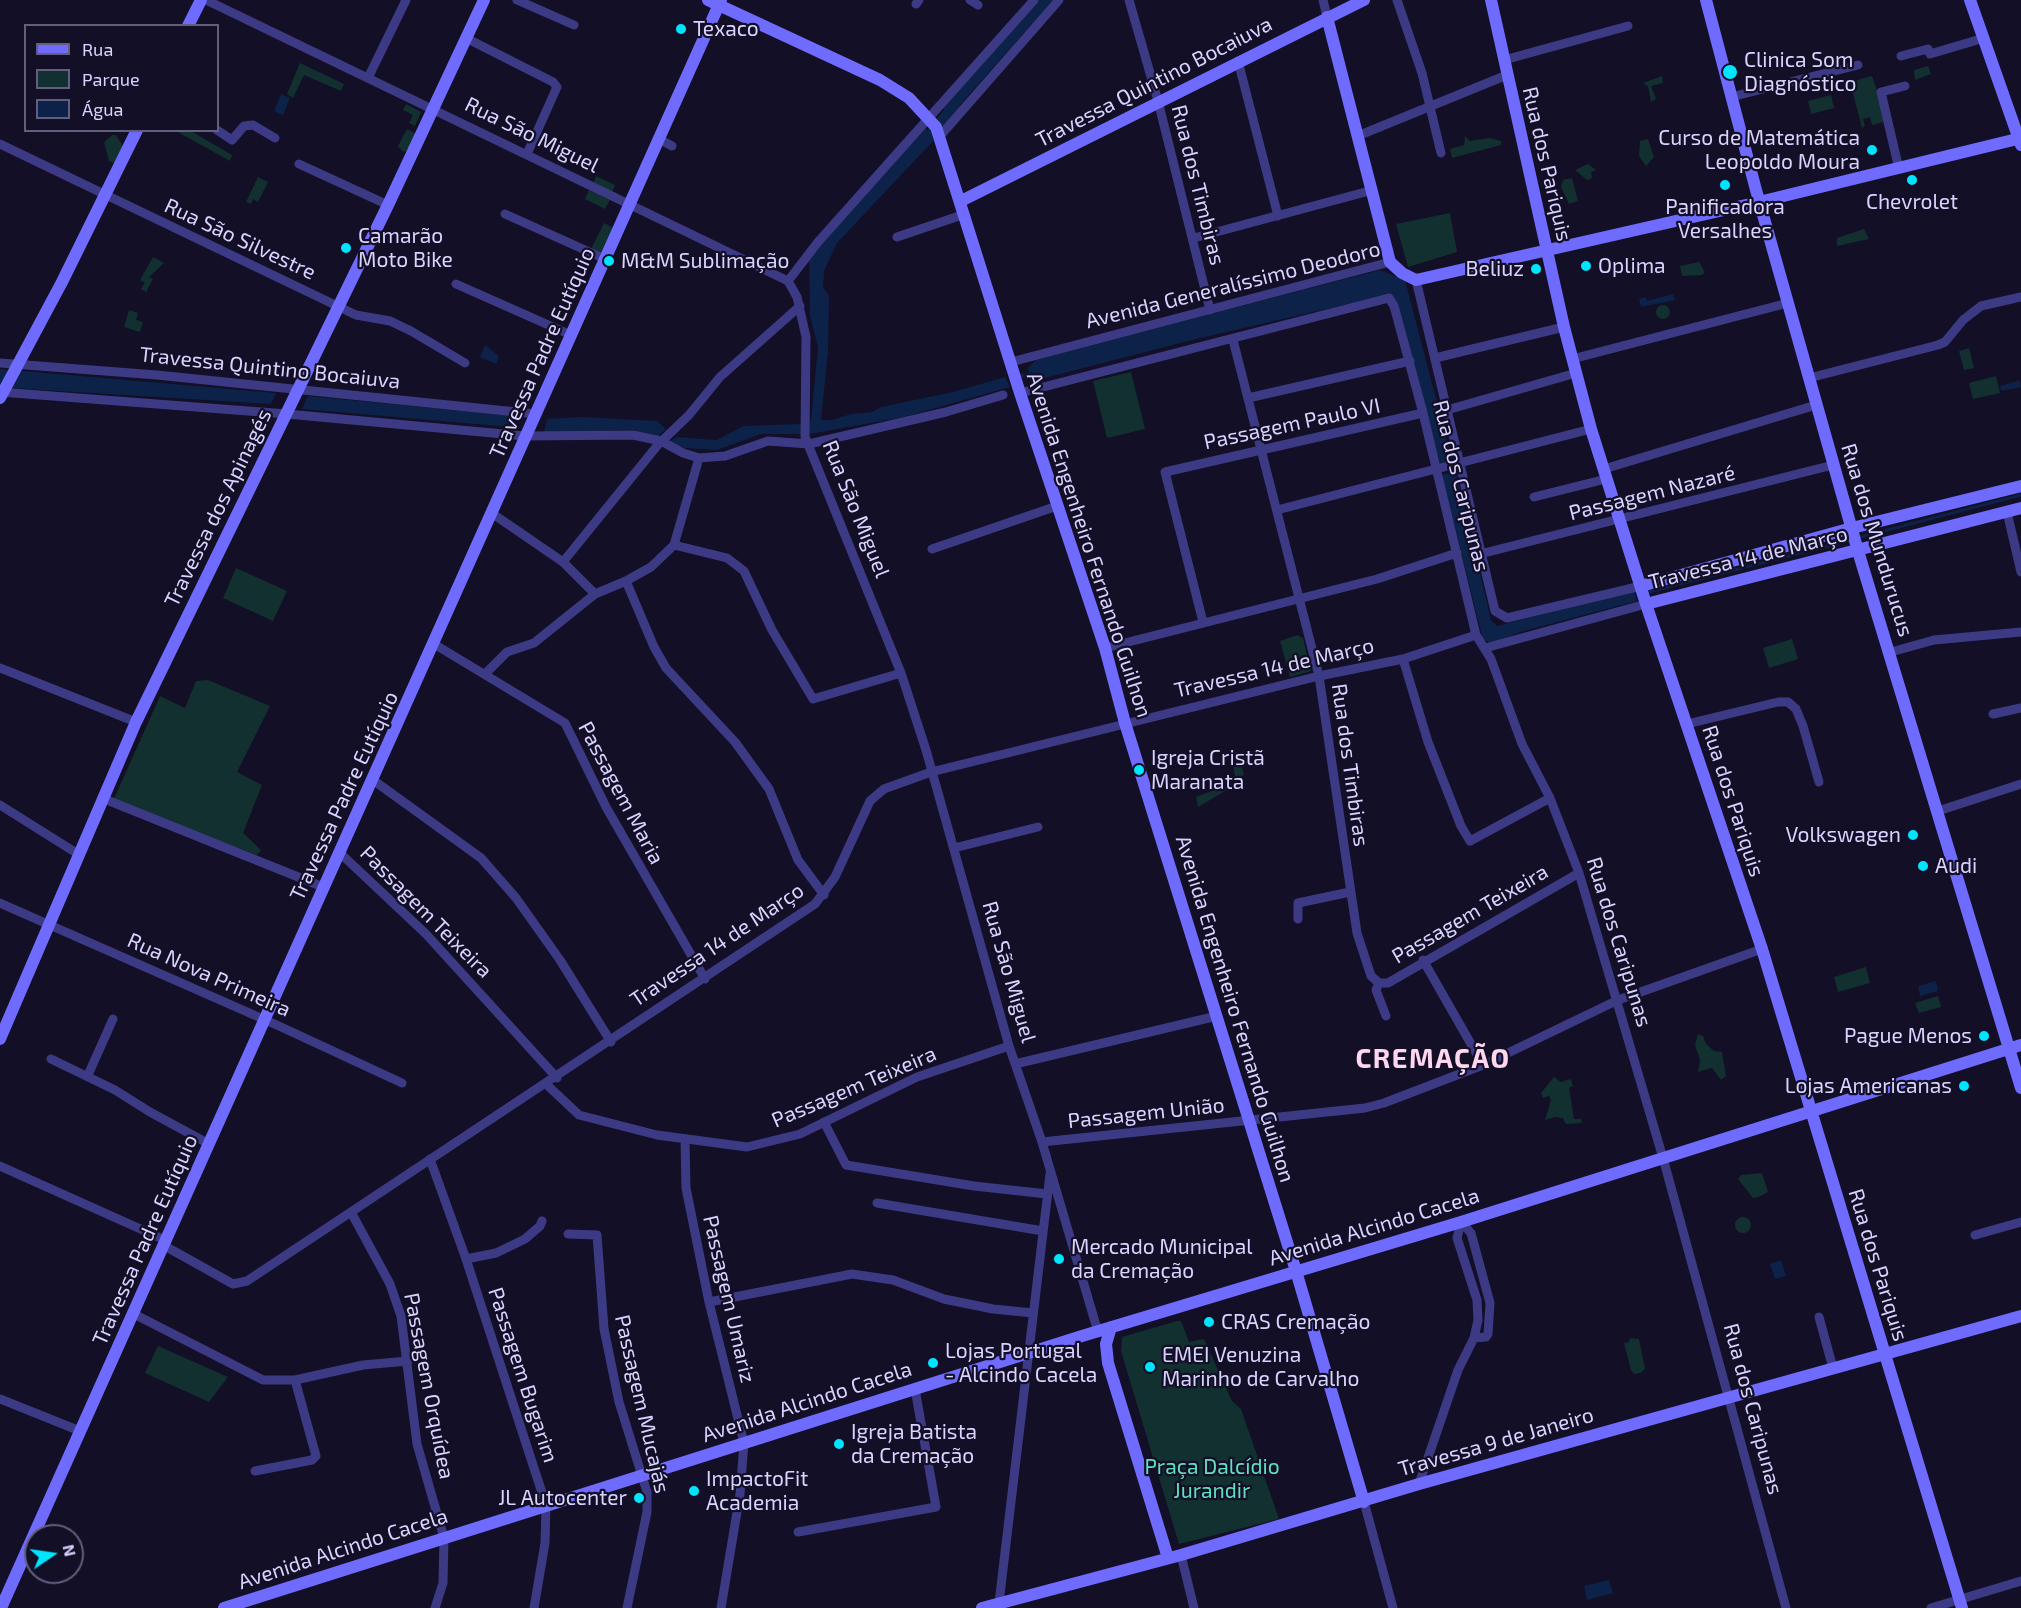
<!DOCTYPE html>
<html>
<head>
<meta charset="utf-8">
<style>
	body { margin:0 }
	#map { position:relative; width:2021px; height:1608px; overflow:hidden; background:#130f26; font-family:"Exo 2",sans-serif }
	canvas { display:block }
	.legend { position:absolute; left:24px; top:24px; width:195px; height:108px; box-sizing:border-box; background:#130f26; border:2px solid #625e7d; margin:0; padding:8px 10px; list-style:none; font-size:18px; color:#d9d4ff }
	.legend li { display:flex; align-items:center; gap:12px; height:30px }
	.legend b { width:30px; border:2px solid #625e7d }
	.north { position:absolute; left:24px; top:1524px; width:60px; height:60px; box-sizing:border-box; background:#130f26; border:2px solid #625e7d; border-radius:50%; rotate:77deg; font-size:16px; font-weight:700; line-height:24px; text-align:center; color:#d9d4ff }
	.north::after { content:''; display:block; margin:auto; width:21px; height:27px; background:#00e5ff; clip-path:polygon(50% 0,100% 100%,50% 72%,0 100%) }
</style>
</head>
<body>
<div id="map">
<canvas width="2021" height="1608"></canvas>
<ul class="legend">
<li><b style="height:8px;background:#6f6bff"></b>Rua</li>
<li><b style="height:16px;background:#12302f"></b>Parque</li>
<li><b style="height:16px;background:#0c2248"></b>Água</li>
</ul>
<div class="north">N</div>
</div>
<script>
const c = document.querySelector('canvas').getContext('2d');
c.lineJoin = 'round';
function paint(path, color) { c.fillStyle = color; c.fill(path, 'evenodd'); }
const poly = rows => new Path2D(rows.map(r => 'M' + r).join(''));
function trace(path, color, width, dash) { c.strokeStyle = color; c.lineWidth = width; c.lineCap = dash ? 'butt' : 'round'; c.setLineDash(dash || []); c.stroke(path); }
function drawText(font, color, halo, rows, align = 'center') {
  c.font = font + ' "Exo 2",sans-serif'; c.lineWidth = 4.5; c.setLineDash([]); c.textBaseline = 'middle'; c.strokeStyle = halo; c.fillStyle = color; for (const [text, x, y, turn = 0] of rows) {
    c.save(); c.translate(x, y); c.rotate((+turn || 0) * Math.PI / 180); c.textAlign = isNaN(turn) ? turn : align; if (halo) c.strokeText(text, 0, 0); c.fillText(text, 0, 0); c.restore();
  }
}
paint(poly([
	[300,63,344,84,341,91,304,75,293,98,287,94],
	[1928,66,1931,74,1915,80,1914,70],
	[1662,76,1663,83,1651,86,1656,99,1651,102,1648,86,1643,83],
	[1872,76,1887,121,1872,125,1870,117,1863,119,1865,126,1862,128,1850,82],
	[1831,95,1834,108,1811,114,1808,101],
	[406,104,421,112,415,126,409,123,413,115,403,110],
	[407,129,417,134,409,150,403,152,398,146],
	[176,131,191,131,232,155,230,161],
	[112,135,116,135,124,148,116,164,109,161,104,142],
	[1465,136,1470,141,1489,138,1501,141,1501,145,1452,158,1450,149,1464,145],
	[1648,139,1654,157,1646,166,1639,156,1640,141],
	[1588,164,1596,170,1591,172,1592,178,1587,180,1575,170],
	[596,176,615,185,611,195,592,186],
	[258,177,268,182,258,202,253,199,251,204,246,202],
	[1572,178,1578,201,1569,204,1561,187,1563,180],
	[589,190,610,200,605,209,585,199],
	[1450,213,1457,252,1408,267,1396,224],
	[604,223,617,230,603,255,591,249],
	[1864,229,1869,239,1837,246,1837,238],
	[153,257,164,263,149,277,153,279,146,292,141,289,145,283,140,280],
	[1699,262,1705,272,1702,275,1682,276,1680,266],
	'1656 312a7 7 0 1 1 14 0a7 7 0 1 1-14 0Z',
	[129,310,138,313,136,320,143,322,140,332,124,327],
	[1969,348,1974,368,1964,370,1959,351],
	[1131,372,1145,429,1107,438,1093,381],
	[1996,376,2000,393,1973,399,1969,383],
	[236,568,287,591,273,621,223,598],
	[1297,635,1303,638,1311,671,1290,677,1280,641],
	[1792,639,1798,659,1769,668,1763,648],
	[208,680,270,706,237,772,262,785,243,833,261,850,257,855,113,801,160,696,185,708,196,681],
	[1238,752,1244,775,1237,777,1237,784,1198,807,1196,797,1236,782,1231,753],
	[1866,967,1870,983,1838,992,1834,977],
	[1938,996,1941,1007,1919,1013,1915,1003],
	[1698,1034,1703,1036,1706,1044,1714,1051,1722,1052,1726,1076,1721,1080,1712,1068,1698,1072,1700,1060,1695,1045],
	[1554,1077,1561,1082,1571,1079,1573,1086,1569,1088,1574,1119,1581,1119,1582,1123,1566,1124,1563,1118,1555,1117,1545,1120,1551,1100,1549,1096,1543,1098,1541,1093],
	[1762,1173,1768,1192,1759,1197,1753,1198,1738,1179,1741,1175],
	'1735 1225a8 8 0 1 1 16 0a8 8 0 1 1-16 0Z',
	[1177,1321,1181,1321,1189,1342,1204,1339,1232,1401,1241,1409,1279,1519,1179,1544,1121,1351,1122,1337],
	[1630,1338,1639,1339,1645,1369,1640,1373,1634,1374,1631,1370,1624,1343,1629,1342],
	[158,1346,228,1377,209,1402,145,1373]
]), '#12302f');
paint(poly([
	[1039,0,1053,0,949,117,943,108],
	[281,94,290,98,283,115,274,111],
	[925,127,934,140,837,243,824,271,823,287,829,296,828,352,821,420,832,420,851,414,872,412,881,407,953,392,1005,377,1010,387,904,417,810,434,807,423,811,420,818,347,810,316,809,257],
	[1380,270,1405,280,1452,460,1440,463,1394,298,1387,295,1196,339,1037,380,1030,377,1028,368,1037,359],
	[1673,294,1675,300,1641,307,1639,299,1646,297,1647,301],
	[485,345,499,356,496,364,480,357],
	[0,369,276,393,271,404,11,388,0,387],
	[2020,380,2021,387,2001,391,2000,386],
	[308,396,516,416,511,427,302,409],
	[581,417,657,421,666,429,658,436,634,430,544,432,547,419],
	[801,424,802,434,761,434,717,450,685,448,668,442,677,437,717,440,743,426],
	[1456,471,1491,620,1497,626,1634,591,1637,601,1520,632,1492,643,1483,640,1442,475],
	[1936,981,1938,991,1920,996,1918,986],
	[1781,1260,1786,1276,1775,1279,1770,1264],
	[1609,1580,1613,1593,1587,1600,1584,1586]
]), '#0c2248');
trace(poly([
	[1018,377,1032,373],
	[1857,538,2021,495],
	[1645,593,1851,540]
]), '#0c2248', 3);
trace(poly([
	[932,132,955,105]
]), '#0c2248', 10);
trace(poly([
	[206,0,788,281,797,297,806,337,805,437,901,673,926,750,1009,1046,1042,1142,1098,1332],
	[517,0,574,25],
	[970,0,978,5],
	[1129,0,1158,101,1210,310],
	[1323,0,1327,17],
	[1397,0,1422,73,1441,153],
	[916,4,919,0],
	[466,38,553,82,557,87,527,154],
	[1901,56,1928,49,1930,54,1984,38],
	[1504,60,1628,26],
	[1238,61,1278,216],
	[368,78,406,0],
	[1731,97,1858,65],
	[217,130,232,140,244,126,253,125,275,138],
	[1360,135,1507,75],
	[940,136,1059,0],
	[659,139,672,146],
	[0,144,356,315,390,321,411,331,465,363],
	[299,164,388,205],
	[1899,169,1881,92,1905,86],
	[505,214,605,259],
	[897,237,965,214],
	[1194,238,1373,190],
	[1416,280,1495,611,1507,618,1641,586],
	[788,281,818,242,1034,0],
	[456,284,571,335],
	[1233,340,1319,676,1357,933,1371,976,1379,983,1376,990,1386,1016],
	[1435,358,1564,327],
	[1572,359,1788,303],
	[1011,362,1390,262],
	[0,363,157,375,536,414],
	[1809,378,1938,345,1945,342,1963,320,1981,306,2021,297],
	[0,392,287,414,525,436,633,435,661,441,683,453,699,458,725,456,768,441,809,444,946,412,1003,395],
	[1020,393,1389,298,1394,306,1423,413,1476,635,1491,659,1522,744,1550,798,1579,873,1663,1158,1786,1608],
	[1248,398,1410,361],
	[1447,410,1576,373],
	[665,438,689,415,720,377,800,306],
	[1604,469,1816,405],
	[1534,497,1606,479],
	[1277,510,1591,429],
	[2007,512,2021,572],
	[493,514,563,562,595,594],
	[674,545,727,558,744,571,772,630,813,699,901,673],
	[932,549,1057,506],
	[1480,554,1833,465],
	[563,562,661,441],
	[626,581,654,647,666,668,735,742,769,789,798,860,824,895],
	[1203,622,1165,472,1423,413],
	[434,644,565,723,606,807,705,979],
	[1105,648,1377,579,1457,553],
	[1485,648,1646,604],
	[1891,652,1934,640,2021,632],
	[1403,659,1428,742,1461,826,1470,841,1550,798],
	[0,668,136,722],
	[485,674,507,652,534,643,595,594,626,581,651,567,674,545,699,458],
	[1993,714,2021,708],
	[1687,724,1778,702,1788,702,1796,709,1803,726,1819,782],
	[373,780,481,858,516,898,560,960,611,1042],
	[102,798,323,887],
	[0,805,78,854],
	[1938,811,2021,784],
	[954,848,1038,827],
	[340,853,426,934,557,1078],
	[0,903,279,1026,402,1083],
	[1298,919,1298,903,1350,892],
	[1423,960,1483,1065],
	[1379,983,1388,983,1579,873],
	[51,1059,115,1090,150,1112,209,1144],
	[1015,1064,1217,1016],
	[88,1075,113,1019],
	[546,1084,579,1115,657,1135,747,1147,800,1134,917,1077,1009,1046],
	[824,1122,846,1165,974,1186,1047,1194],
	[685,1139,686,1188,709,1302,744,1443,740,1494,721,1608],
	[1042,1142,1365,1108,1384,1103,1483,1065,1618,1000,1762,949],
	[430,1159,466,1259,546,1505,545,1543,534,1608],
	[0,1166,165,1240],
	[877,1203,1043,1231],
	[352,1214,390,1284,401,1316,417,1444,444,1538,443,1583,435,1608],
	[1461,1222,1471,1233,1490,1303,1488,1334,1486,1337,1474,1338],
	[568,1234,597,1235,604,1329,619,1402,647,1492,647,1512,627,1608],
	[1975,1235,2021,1222],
	[163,1245,233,1284,247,1281,815,904,835,877,870,801,884,789,931,772,1319,676,1403,659,1476,635],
	[466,1259,496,1253,525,1239,540,1226,542,1221],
	[709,1302,852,1274,893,1280,944,1299,993,1309,1033,1313],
	[132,1313,263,1380,295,1380,363,1365,408,1361],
	[1819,1317,1833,1368],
	[0,1399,80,1431],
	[255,1471,312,1460,316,1456,295,1380],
	[1419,1484,1458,1370,1474,1338,1478,1320,1477,1300,1457,1238,1461,1222],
	[1364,1502,1393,1608],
	[798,1532,936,1507,915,1389],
	[1181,1555,1194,1608],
	[999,1603,1050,1174],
	[1931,1608,2021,1581]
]), '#3d3a85', 9);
trace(poly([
	[708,0,880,80,909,98,936,127,1020,393,1105,648,1125,723,1296,1271,1364,1502],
	[1491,0,1564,327,1591,429,1646,604,1762,949,1962,1608],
	[1706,0,1756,190,1858,551,2021,1088],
	[1970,0,2021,145],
	[1327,17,1390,262,1402,273,1416,280,1759,202,2021,138],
	[188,26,201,0],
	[961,201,1364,0],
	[0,398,62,282,137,130],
	[1641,586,1852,528,2021,486],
	[1646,604,2021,508],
	[0,1039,136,722,388,205,484,0],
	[1111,1327,1106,1344,1108,1363,1168,1558],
	[1,1608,721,0],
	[224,1608,1082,1336,1461,1222,2021,1045],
	[982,1608,1181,1555,1419,1484,2021,1316]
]), '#6f6bff', 12);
trace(poly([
	[662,442,665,438]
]), '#3d3a85', 9);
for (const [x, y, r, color] of [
	[681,29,6,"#00e5ff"],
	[1730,72,8,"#00e5ff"],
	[1872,150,6,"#00e5ff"],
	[1912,180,6,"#00e5ff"],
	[1725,185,6,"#00e5ff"],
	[346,248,6,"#00e5ff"],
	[609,261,6,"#00e5ff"],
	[1586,266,6,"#00e5ff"],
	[1536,269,6,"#00e5ff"],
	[1139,770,6,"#00e5ff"],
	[1913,835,6,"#00e5ff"],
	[1923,866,6,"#00e5ff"],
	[1984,1036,6,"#00e5ff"],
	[1964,1086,6,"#00e5ff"],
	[1059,1259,6,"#00e5ff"],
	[1209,1322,6,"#00e5ff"],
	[933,1363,6,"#00e5ff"],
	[1150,1367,6,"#00e5ff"],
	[839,1444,6,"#00e5ff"],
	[694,1491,6,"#00e5ff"],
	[639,1498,6,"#00e5ff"]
]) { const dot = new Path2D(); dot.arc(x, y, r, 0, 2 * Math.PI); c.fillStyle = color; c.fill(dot); trace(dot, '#130f26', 2); }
drawText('21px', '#d9d4ff', '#130f26', [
	["Texaco",693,29],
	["Clinica Som",1744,60],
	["Diagnóstico",1744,84],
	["Curso de Matemática",1860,138,"right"],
	["Leopoldo Moura",1860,162,"right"],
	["Chevrolet",1912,202,"center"],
	["Panificadora",1725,207,"center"],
	["Versalhes",1725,231,"center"],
	["Camarão",358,236],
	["Moto Bike",358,260],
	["M&M Sublimação",621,261],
	["Oplima",1598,266],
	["Beliuz",1524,269,"right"],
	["Igreja Cristã",1151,758],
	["Maranata",1151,782],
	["Volkswagen",1901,835,"right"],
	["Audi",1935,866],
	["Pague Menos",1972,1036,"right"],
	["Lojas Americanas",1952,1086,"right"],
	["Mercado Municipal",1071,1247],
	["da Cremação",1071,1271],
	["CRAS Cremação",1221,1322],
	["Lojas Portugal",945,1351],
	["- Alcindo Cacela",945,1375],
	["EMEI Venuzina",1162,1355],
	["Marinho de Carvalho",1162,1379],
	["Igreja Batista",851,1432],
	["da Cremação",851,1456],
	["ImpactoFit",706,1479],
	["Academia",706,1503],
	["JL Autocenter",627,1498,"right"]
], 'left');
drawText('21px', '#d9d4ff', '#130f26', [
	["Travessa Quintino Bocaiuva",1154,82,-27],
	["Rua São Miguel",532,135,26],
	["Rua dos Pariquis",1547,164,77],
	["Rua dos Timbiras",1198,185,76],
	["Rua São Silvestre",240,239,25],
	["Avenida Generalíssimo Deodoro",1233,285,-14],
	["Travessa Padre Eutíquio",542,353,-66],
	["Travessa Quintino Bocaiuva",270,368,6],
	["Passagem Paulo VI",1292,424,-12],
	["Rua dos Caripunas",1461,486,76],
	["Passagem Nazaré",1652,493,-14],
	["Travessa dos Apinagés",218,508,-64],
	["Rua São Miguel",856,509,68],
	["Rua dos Mundurucus",1877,540,73],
	["Avenida Engenheiro Fernando Guilhon",1089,545,72],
	["Travessa 14 de Março",1748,558,-14],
	["Travessa 14 de Março",1274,668,-13],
	["Rua dos Timbiras",1350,765,82],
	["Passagem Maria",621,793,62],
	["Travessa Padre Eutíquio",344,796,-65],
	["Rua dos Pariquis",1733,801,72],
	["Passagem Teixeira",426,912,45],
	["Passagem Teixeira",1470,914,-30],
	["Rua dos Caripunas",1619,942,73],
	["Travessa 14 de Março",717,945,-34],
	["Rua São Miguel",1009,972,74],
	["Rua Nova Primeira",209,975,24],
	["Avenida Engenheiro Fernando Guilhon",1235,1009,73],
	["Passagem Teixeira",854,1087,-23],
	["Passagem União",1146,1113,-6],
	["Avenida Alcindo Cacela",1374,1227,-17],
	["Travessa Padre Eutíquio",145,1240,-66],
	["Rua dos Pariquis",1878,1265,73],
	["Passagem Umariz",729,1299,77],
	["Passagem Bugarim",523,1375,72],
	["Passagem Orquídea",429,1386,79],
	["Avenida Alcindo Cacela",807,1402,-18],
	["Passagem Mucajás",642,1404,77],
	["Rua dos Caripunas",1753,1409,75],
	["Travessa 9 de Janeiro",1496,1442,-16],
	["Avenida Alcindo Cacela",343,1549,-18]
]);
drawText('21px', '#5fe0c0', '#130f26', [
	["Praça Dalcídio",1212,1467],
	["Jurandir",1212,1491]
]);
c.letterSpacing = '1.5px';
drawText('bold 27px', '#ffd6f0', '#130f26', [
	["CREMAÇÃO",1433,1059]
]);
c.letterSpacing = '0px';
</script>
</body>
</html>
